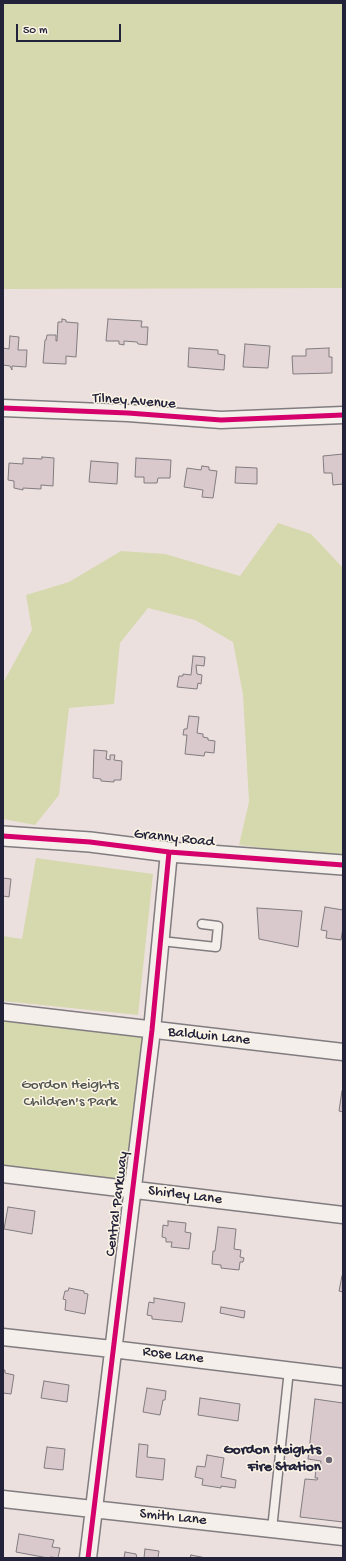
<!DOCTYPE html>
<html>
<head>
<meta charset="utf-8">
<style>
	body { margin:0 }
	#map { position:relative; width:346px; height:1561px; overflow:hidden; background:#ece0de; font-family:"Gochi Hand",sans-serif }
	canvas { display:block }
	.frame { position:absolute; inset:0; border:4px solid #22223b; pointer-events:none }
	.scale { position:absolute; left:16px; top:24px; width:105px; height:18px; box-sizing:border-box; border:2px solid #22223b; border-top:0; padding-left:5px; font-size:12px; line-height:14px; white-space:nowrap; color:#22223b; -webkit-text-stroke:3px #fcf5e5; paint-order:stroke }
</style>
</head>
<body>
<div id="map">
<canvas width="346" height="1561"></canvas>
<div class="frame"></div>
<div class="scale">50 m</div>
</div>
<script>
const c = document.querySelector('canvas').getContext('2d');
c.lineJoin = 'round';
function paint(path, color) { c.fillStyle = color; c.fill(path, 'evenodd'); }
const poly = rows => new Path2D(rows.map(r => 'M' + r).join(''));
function trace(path, color, width, dash) { c.strokeStyle = color; c.lineWidth = width; c.lineCap = dash ? 'butt' : 'round'; c.setLineDash(dash || []); c.stroke(path); }
function drawText(font, color, halo, rows, align = 'center') {
  c.font = font + ' "Gochi Hand",sans-serif'; c.lineWidth = 3; c.setLineDash([]); c.textBaseline = 'middle'; c.strokeStyle = halo; c.fillStyle = color; for (const [text, x, y, turn = 0] of rows) {
    c.save(); c.translate(x, y); c.rotate((+turn || 0) * Math.PI / 180); c.textAlign = isNaN(turn) ? turn : align; if (halo) c.strokeText(text, 0, 0); c.fillText(text, 0, 0); c.restore();
  }
}
paint(poly([
	[3,3,343,3,343,288,3,289],
	[278,523,311,534,343,568,343,858,239,845,249,802,243,695,233,642,195,620,148,608,120,643,114,704,69,708,59,795,35,825,3,819,3,683,32,630,26,595,69,582,121,551,165,554,240,576],
	[36,858,153,874,138,1015,3,1001,3,936,22,939],
	[3,1019,144,1037,126,1183,3,1167]
]), '#d6d8ae');
const building = poly([
	[62,319,66,320,66,322,78,323,76,357,66,356,66,364,43,363,45,340,46,340,47,335,56,335,56,341,57,341,58,322,62,322,62,319],
	[108,319,142,321,141,327,148,327,147,345,138,344,137,342,124,341,124,345,119,344,119,341,106,341,108,319],
	[10,336,19,337,18,350,27,350,26,367,12,366,12,370,10,366,3,365,3,348,9,349,10,336],
	[245,344,270,346,268,368,243,367,245,344],
	[189,348,218,350,218,354,225,355,224,370,188,367,189,348],
	[329,348,329,357,332,357,332,373,293,374,292,356,306,356,306,349,329,348],
	[343,454,343,484,333,485,332,473,324,473,323,456,343,454],
	[42,457,54,458,53,486,41,485,41,489,23,488,23,490,14,488,14,481,8,480,9,463,23,464,23,458,42,459,42,457],
	[136,458,171,460,170,478,158,478,157,483,144,483,144,477,135,477,136,458],
	[91,461,118,463,117,484,89,482,91,461],
	[202,466,209,467,209,470,217,471,213,498,202,497,203,490,184,487,187,468,201,470,202,466],
	[236,467,257,468,257,484,235,483,236,467],
	[193,656,205,657,204,666,196,665,197,674,202,675,201,684,198,683,197,689,177,687,179,676,183,676,183,674,191,675,193,656],
	[189,716,199,717,197,733,203,734,203,737,208,738,208,740,215,741,214,753,205,752,204,756,185,754,187,735,183,735,184,729,187,729,189,716],
	[94,750,107,751,106,759,110,760,110,755,115,755,114,760,122,761,121,780,114,780,114,782,101,781,101,779,93,778,94,750],
	[3,878,11,879,9,897,3,896,3,878],
	[325,907,343,910,343,927,341,940,326,938,327,931,321,930,325,907],
	[257,908,302,911,298,947,259,939,257,908],
	[342,1091,343,1091,343,1112,339,1111,342,1091],
	[8,1207,35,1211,32,1234,4,1229,8,1207],
	[168,1221,186,1223,185,1232,191,1233,189,1249,171,1247,172,1242,166,1242,166,1238,162,1237,163,1225,168,1226,168,1221],
	[218,1227,236,1229,234,1249,241,1250,240,1257,244,1258,243,1262,240,1262,239,1270,221,1268,221,1265,212,1264,213,1251,215,1251,218,1227],
	[342,1276,343,1276,343,1292,339,1291,342,1276],
	[69,1288,84,1291,84,1293,88,1294,85,1314,65,1310,66,1300,63,1299,65,1291,68,1291,69,1288],
	[154,1298,185,1303,182,1322,152,1319,152,1316,147,1315,149,1302,154,1303,154,1298],
	[221,1307,245,1311,244,1318,220,1313,221,1307],
	[3,1370,5,1370,5,1373,14,1375,11,1394,3,1393,3,1370],
	[44,1381,69,1385,67,1402,41,1398,44,1381],
	[147,1388,166,1391,165,1400,163,1400,160,1415,143,1412,147,1388],
	[200,1398,240,1404,238,1421,198,1415,200,1398],
	[315,1399,343,1403,343,1522,300,1517,305,1479,317,1480,318,1478,315,1478,316,1470,320,1470,321,1461,308,1459,315,1399],
	[139,1444,148,1445,147,1457,165,1459,163,1480,136,1477,139,1444],
	[47,1447,65,1449,63,1470,44,1468,47,1447],
	[207,1455,224,1458,221,1477,236,1480,235,1488,221,1486,221,1488,202,1485,203,1479,195,1477,197,1466,205,1467,207,1455],
	[19,1534,54,1540,52,1547,60,1548,58,1558,51,1557,48,1558,16,1552,19,1534],
	[145,1549,159,1551,158,1558,144,1558,145,1549],
	[125,1552,136,1554,137,1558,124,1558,125,1552],
	[191,1555,206,1558,190,1558,191,1555]
]);
paint(building, '#d9c9cc');
trace(building, '#817c80', 1);
const service = poly([
	[161,941,216,947,218,926,202,924],
	[272,1529,289,1370]
]);
const minor = poly([
	[3,408,128,413,221,420,343,415],
	[3,1012,343,1052],
	[3,1174,343,1215],
	[3,1337,112,1349,343,1377],
	[3,1499,343,1537],
	[88,1558,152,1030,169,852]
]);
const tertiary = poly([
	[3,836,90,842,169,852,343,865]
]);
trace(service, '#817c80', 11);
trace(minor, '#817c80', 19);
trace(tertiary, '#817c80', 22);
trace(service, '#f4efea', 8);
trace(minor, '#f4efea', 16);
trace(tertiary, '#f4efea', 19);
trace(poly([
	[3,408,128,413,221,420,343,415],
	[3,836,90,842,169,852,343,865],
	[88,1558,152,1030,169,852]
]), '#d6006c', 5);
for (const [x, y, r, color] of [
	[329,1460,4,"#696474"]
]) { const dot = new Path2D(); dot.arc(x, y, r, 0, 2 * Math.PI); c.fillStyle = color; c.fill(dot); trace(dot, '#fcf5e5', 1.5); }
drawText('15px', '#22223b', '#fcf5e5', [
	["Tilney Avenue",134,402,4],
	["Granny Road",174,839,6],
	["Baldwin Lane",209,1037,6],
	["Shirley Lane",185,1196,7],
	["Central Parkway",118,1204,-83],
	["Rose Lane",173,1356,7],
	["Smith Lane",173,1518,6]
]);
drawText('15px', '#535752', '#fcf5e5', [
	["Gordon Heights",70,1086],
	["Children's Park",70,1103]
]);
drawText('bold 15px', '#22223b', '#fcf5e5', [
	["Gordon Heights",321,1451],
	["Fire Station",321,1468]
], 'right');
</script>
</body>
</html>
